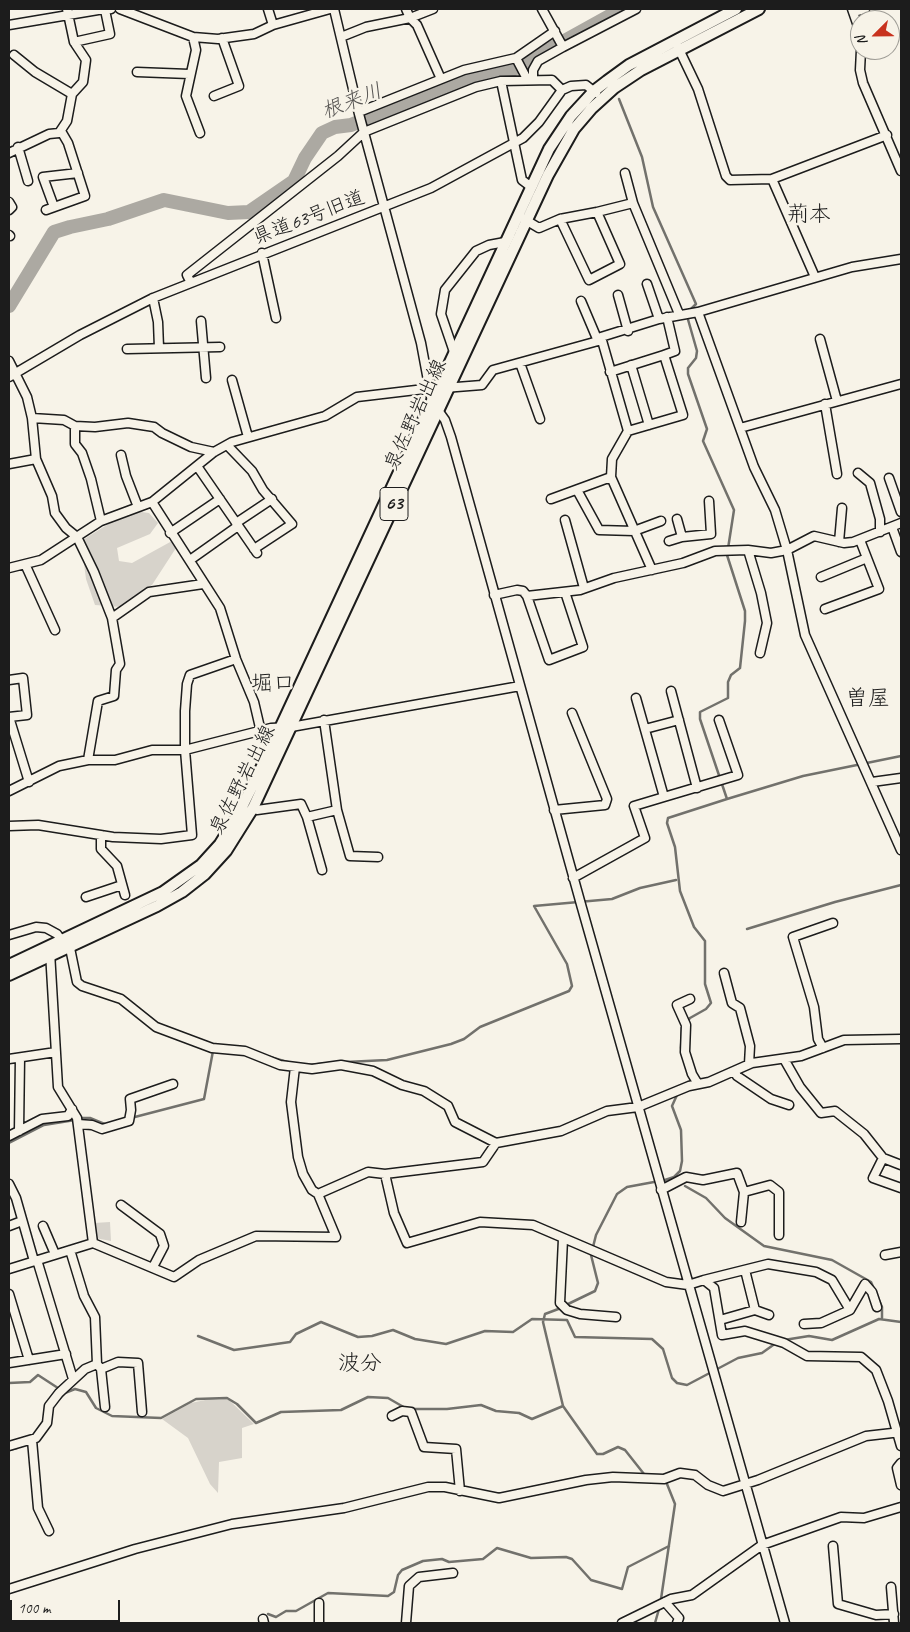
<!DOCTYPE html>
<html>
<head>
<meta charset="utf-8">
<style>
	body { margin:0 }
	#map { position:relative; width:910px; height:1632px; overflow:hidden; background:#f7f3e8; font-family:Caveat,sans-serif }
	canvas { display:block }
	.frame { position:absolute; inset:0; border:10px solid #1c1c1c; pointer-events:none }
	.north { position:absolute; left:850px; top:10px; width:50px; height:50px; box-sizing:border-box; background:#f7f3e8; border:1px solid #9f9d96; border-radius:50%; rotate:247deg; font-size:14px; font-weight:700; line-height:20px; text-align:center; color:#1c1c1c }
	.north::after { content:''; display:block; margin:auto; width:18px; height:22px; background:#c8321e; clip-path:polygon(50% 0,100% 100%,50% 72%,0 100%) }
	.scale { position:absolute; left:10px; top:1600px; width:110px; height:22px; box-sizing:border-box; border:2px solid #1c1c1c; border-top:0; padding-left:6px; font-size:15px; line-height:18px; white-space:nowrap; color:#1c1c1c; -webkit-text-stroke:4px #f7f3e8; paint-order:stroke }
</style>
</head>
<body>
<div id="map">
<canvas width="910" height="1632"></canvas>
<div class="frame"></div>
<div class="north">N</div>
<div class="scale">100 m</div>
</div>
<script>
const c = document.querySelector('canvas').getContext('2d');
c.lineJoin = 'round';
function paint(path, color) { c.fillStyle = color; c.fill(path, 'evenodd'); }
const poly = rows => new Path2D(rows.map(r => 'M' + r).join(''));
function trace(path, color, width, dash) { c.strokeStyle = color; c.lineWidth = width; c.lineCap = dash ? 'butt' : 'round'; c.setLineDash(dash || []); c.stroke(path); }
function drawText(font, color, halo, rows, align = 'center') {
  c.font = font + ' Caveat,"Klee One",sans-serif'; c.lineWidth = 5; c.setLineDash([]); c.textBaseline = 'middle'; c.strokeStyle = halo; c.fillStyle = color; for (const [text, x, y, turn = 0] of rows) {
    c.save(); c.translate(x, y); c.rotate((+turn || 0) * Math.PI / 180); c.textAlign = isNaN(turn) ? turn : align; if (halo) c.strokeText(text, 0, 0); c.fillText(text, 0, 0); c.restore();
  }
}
paint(poly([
	[134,511,149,513,158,523,150,534,117,548,119,561,132,563,172,541,176,548,152,585,122,607,95,605,86,579,81,541,110,523],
	[110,1222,111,1241,95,1238,94,1223],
	[210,1399,229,1400,254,1424,242,1428,242,1458,219,1462,218,1493,210,1484,188,1438,162,1419,191,1403]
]), '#d7d3cb');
trace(poly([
	[619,99,642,157,653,207,696,304,689,311],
	[727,799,803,776,901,756],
	[747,929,835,902,901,885],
	[681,1048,682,1026,690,1018,706,1009,711,1003,705,984,705,941,694,927,680,891,675,847,667,823,668,818,727,799,700,719,700,712,728,698,728,682,731,675,740,668,745,621,745,611,727,555,734,510,703,441,707,429,688,374,688,368,696,358,697,351,687,316],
	[270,1057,291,1063],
	[346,1062,387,1060,451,1044,464,1039,480,1027,569,991,572,986,567,964,534,906,612,899,640,888,676,880],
	[309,1065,338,1062],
	[80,1118,90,1118,107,1125],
	[131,1118,204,1099,213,1051],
	[9,1143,44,1125,75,1120],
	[665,1180,674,1177,680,1171,682,1161,681,1130,672,1106,677,1095],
	[685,1186,706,1198,725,1218,764,1246,832,1260,871,1282,882,1307,882,1319],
	[566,1305,595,1291,598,1283,591,1255,596,1235,617,1194,627,1187,654,1182],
	[561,1308,545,1314,543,1322,563,1406,597,1454,603,1454,618,1447,625,1450,644,1474,650,1475],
	[198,1336,234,1350,290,1342,296,1334,321,1322,358,1337,372,1336,393,1330,415,1339,446,1344,485,1331,513,1332,532,1319,567,1320,575,1337,652,1339,663,1349,672,1378,677,1383,687,1385,738,1358,762,1353,776,1343],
	[784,1340,809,1336,832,1340,879,1319,901,1322],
	[9,1383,30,1382,38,1375,61,1390],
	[59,1399,65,1393,75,1389,86,1392,96,1408,112,1416,161,1418,196,1399,227,1398,237,1404,256,1423,281,1412,341,1410,368,1397,388,1398,407,1409,447,1409,481,1405,496,1411,519,1413,532,1419,563,1406],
	[9,1450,17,1448],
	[661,1599,675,1504,667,1484],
	[268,1614,276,1617,286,1611,296,1611,328,1593,388,1596,394,1592,398,1575,402,1570,423,1561,442,1559,449,1562,483,1559,497,1548,531,1558,566,1557,572,1559,591,1580,622,1589,628,1567,669,1546],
	[655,1623,659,1609]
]), '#72716c', 2.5);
trace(poly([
	[9,306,54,232,70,227,108,219,164,200,228,213,249,212,294,181,305,158,322,133,335,127,351,125,444,87,512,70,622,9]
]), '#aca9a2', 14);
const minor = poly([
	[120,9,193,37,218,39,254,34,273,25,330,9],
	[268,9,273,25],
	[334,9,359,114,421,343,432,402,445,420,451,437,582,908,785,1623],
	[406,9,410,18,433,9],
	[852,9,860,32],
	[853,12,865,9],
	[9,25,104,9],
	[193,37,196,50,186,96,200,133],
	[341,37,366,27,410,18,417,25,441,79],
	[675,41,698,89,726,176,730,180,772,179,887,135],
	[74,42,110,34,105,10,111,9],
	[563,47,636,9],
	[861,50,860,70,863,83,901,171],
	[14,55,35,72,72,94],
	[516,58,555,31],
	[137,72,189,74],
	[533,79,533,70,538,61,563,47,542,9],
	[501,81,522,180,530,186],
	[214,96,239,86,222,38],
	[359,112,464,70,516,58,527,79],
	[18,147,28,181],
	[9,153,49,134,59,133,67,121,72,94,83,82,86,60,74,42,67,9],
	[625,173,633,203],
	[772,179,815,277],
	[9,202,12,207,9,210],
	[54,207,43,177,78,173],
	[46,210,85,196,68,143,61,131],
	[524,219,539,228,560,219,597,212,633,203,679,314],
	[560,219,589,280,620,264,597,212],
	[9,235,10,236],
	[262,253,276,318],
	[190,281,187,275,338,156,364,132,476,87,501,81,552,80,562,90],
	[647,284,659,319],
	[618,295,628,331],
	[153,298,158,322,159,348],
	[581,301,598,341],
	[698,312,754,467,775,510,787,550,805,635,901,850],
	[201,321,206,378],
	[601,337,628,431,612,459,611,477,652,570],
	[820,339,837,401],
	[127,349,220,347],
	[454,352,441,314,445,290,476,251,489,245,505,242],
	[664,355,675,351,667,317],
	[9,361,27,397,32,418,36,459,52,496,55,513,66,528,77,537,94,572,112,618,120,664,116,670,114,696,98,701,88,760],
	[520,363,540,419],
	[631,365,649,425],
	[610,372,664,355,683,415,628,431],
	[9,377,80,335,153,298,431,188,523,138,539,122,562,90,571,86,586,85,596,93],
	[232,380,248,437],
	[444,388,482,385,493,370,598,341,601,337,659,319,698,312,852,267,901,259],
	[825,404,837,474],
	[32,418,64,420,75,426,95,427,128,423,154,427,162,433,191,447,214,452],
	[75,426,75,444,82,453,91,479,101,521],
	[740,428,901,384],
	[227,445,252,471,263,490,292,524,254,549],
	[121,455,126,476,138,507],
	[9,464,36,459],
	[197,466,257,553],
	[858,473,870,483,880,519,880,532],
	[889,478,901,512],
	[577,490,599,530,634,531,661,521],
	[551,499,611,477],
	[152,502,220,608,236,659,254,702,261,732],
	[677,519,682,537],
	[565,520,584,588],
	[236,523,272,499],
	[892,527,901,552],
	[170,533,220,499],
	[669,541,682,537,711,534,709,501],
	[839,542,842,508],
	[748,550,761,593,767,623,760,653],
	[190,560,238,526],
	[25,564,55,630],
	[9,568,41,560,101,521,152,502,214,452,232,442,325,416,357,397,433,388],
	[821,577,867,558],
	[494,595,517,590,523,591,527,596,580,590,614,578,683,563,715,551,748,550,771,553,787,550,814,536,844,543,853,542,901,523],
	[527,596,549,660,583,647,565,592],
	[825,609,879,589,860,540],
	[112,618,149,592,203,584],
	[9,680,23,678,27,715,9,717,29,782],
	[671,691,697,788],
	[324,720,337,810,350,856,378,857],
	[645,729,679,720],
	[872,782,901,778],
	[9,791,59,766,88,760,115,760,152,750,185,750,271,728,291,727,520,686],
	[664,797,738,775,719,720],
	[253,808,257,810,301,804,307,817],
	[554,810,605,805,607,799,572,713],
	[9,826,38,825,113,837,161,839,192,835,185,750,185,711,187,684,190,675,236,659],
	[101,835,101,849,117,866,125,895],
	[322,870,307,817,337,810],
	[573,878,645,838,634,806,664,797,636,698],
	[86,897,122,885],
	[9,935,36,927,46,928,57,934,61,940],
	[70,948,77,982,82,986,121,999,156,1027,212,1048,245,1051,280,1065,312,1069,341,1065,373,1071,402,1085,424,1091,448,1106,455,1122,496,1143,561,1131,607,1111,638,1107,689,1086,709,1082,752,1063,801,1056,844,1040,901,1039],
	[50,952,58,1087,77,1118,93,1243],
	[724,973,732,1003,740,1008,750,1046,749,1064],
	[690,999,677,1005,686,1025,685,1052,692,1074,698,1084],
	[823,1048,818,1039,814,1007,793,937,833,923],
	[9,1059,56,1052],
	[784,1059,800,1087,821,1113,835,1111,864,1134,883,1158,901,1165],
	[734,1071,737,1076,771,1099,789,1105],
	[78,1124,92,1125,102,1129,129,1121,131,1110,130,1099,173,1084],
	[19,1131,20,1058],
	[9,1136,42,1119,68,1116,72,1109],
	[883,1158,873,1178,901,1188],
	[385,1174,394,1213,407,1243,480,1222,533,1225,666,1282,688,1285,704,1280,714,1288,722,1335,745,1331,784,1343,807,1356,861,1357,876,1370,888,1401,901,1446],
	[9,1184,16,1198,34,1261],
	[661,1190,686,1177,703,1180,737,1173,744,1192,741,1222],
	[744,1192,770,1185,779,1192,779,1235],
	[318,1194,368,1172,385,1174,483,1162,496,1143],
	[121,1205,160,1234,164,1246,153,1267],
	[9,1226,22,1221],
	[43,1226,55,1254],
	[563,1239,560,1303,567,1310,580,1314,616,1317],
	[70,1250,84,1296,95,1317,97,1364,101,1369,105,1407],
	[885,1255,901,1252],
	[37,1260,73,1379],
	[9,1269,93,1243,174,1277,199,1260,256,1236,336,1237,318,1194,312,1190,303,1174,298,1157,291,1102,295,1067],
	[745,1270,755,1310],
	[704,1280,768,1264,816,1272,832,1280,850,1310],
	[9,1294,29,1360],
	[720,1320,755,1310,769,1315],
	[804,1324,821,1323,850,1310,865,1284,872,1292,877,1307],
	[9,1363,66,1354],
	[101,1369,118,1362,138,1363,142,1412],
	[392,1416,402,1411,411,1412,424,1447,456,1449,460,1491],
	[32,1440,38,1508,49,1531],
	[9,1446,36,1438,47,1423,49,1406,59,1393,85,1369,97,1364],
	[901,1463,897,1468,901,1485],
	[833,1546,838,1604,876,1615,894,1614],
	[891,1587,894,1623],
	[9,1589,135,1549,232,1524,344,1508,428,1487,445,1487,499,1498,586,1480,613,1477,664,1479,680,1473,695,1475,708,1485,723,1491,758,1480,866,1436,901,1432],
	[665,1602,679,1618,677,1623],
	[319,1603,319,1623],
	[263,1619,264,1623],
	[406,1623,409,1586,419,1577,453,1573],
	[622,1623,671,1599,692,1595,762,1545,841,1517,864,1518,901,1507]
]);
const major = poly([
	[9,965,163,892,201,865,220,844,238,815,269,752,549,149,571,116,594,91,607,81,629,65,736,9],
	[9,975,157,906,182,892,205,874,226,851,253,808,548,175,574,129,592,108,614,88,641,70,759,9]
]);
trace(minor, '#1c1c1c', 11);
trace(major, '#1c1c1c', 14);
trace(minor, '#f7f3e8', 8);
trace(major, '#f7f3e8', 10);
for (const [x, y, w] of [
	[394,504,28]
]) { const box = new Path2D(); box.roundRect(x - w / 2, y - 16.5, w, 33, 4); c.fillStyle = '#f7f3e8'; c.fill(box); trace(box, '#1c1c1c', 1); }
drawText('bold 19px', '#1c1c1c', null, [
	["63",394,504]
]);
drawText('20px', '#1c1c1c', '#f7f3e8', [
	["県道63号旧道",309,218,-21],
	["泉佐野岩出線",416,415,-65],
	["泉佐野岩出線",243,780,-63]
]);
drawText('italic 21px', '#565452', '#f7f3e8', [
	["根来川",352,102,-21]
]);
drawText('22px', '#1c1c1c', '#f7f3e8', [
	["荊本",809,215],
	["堀口",273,684],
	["曽屋",868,699],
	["波分",360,1364]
]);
</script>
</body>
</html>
